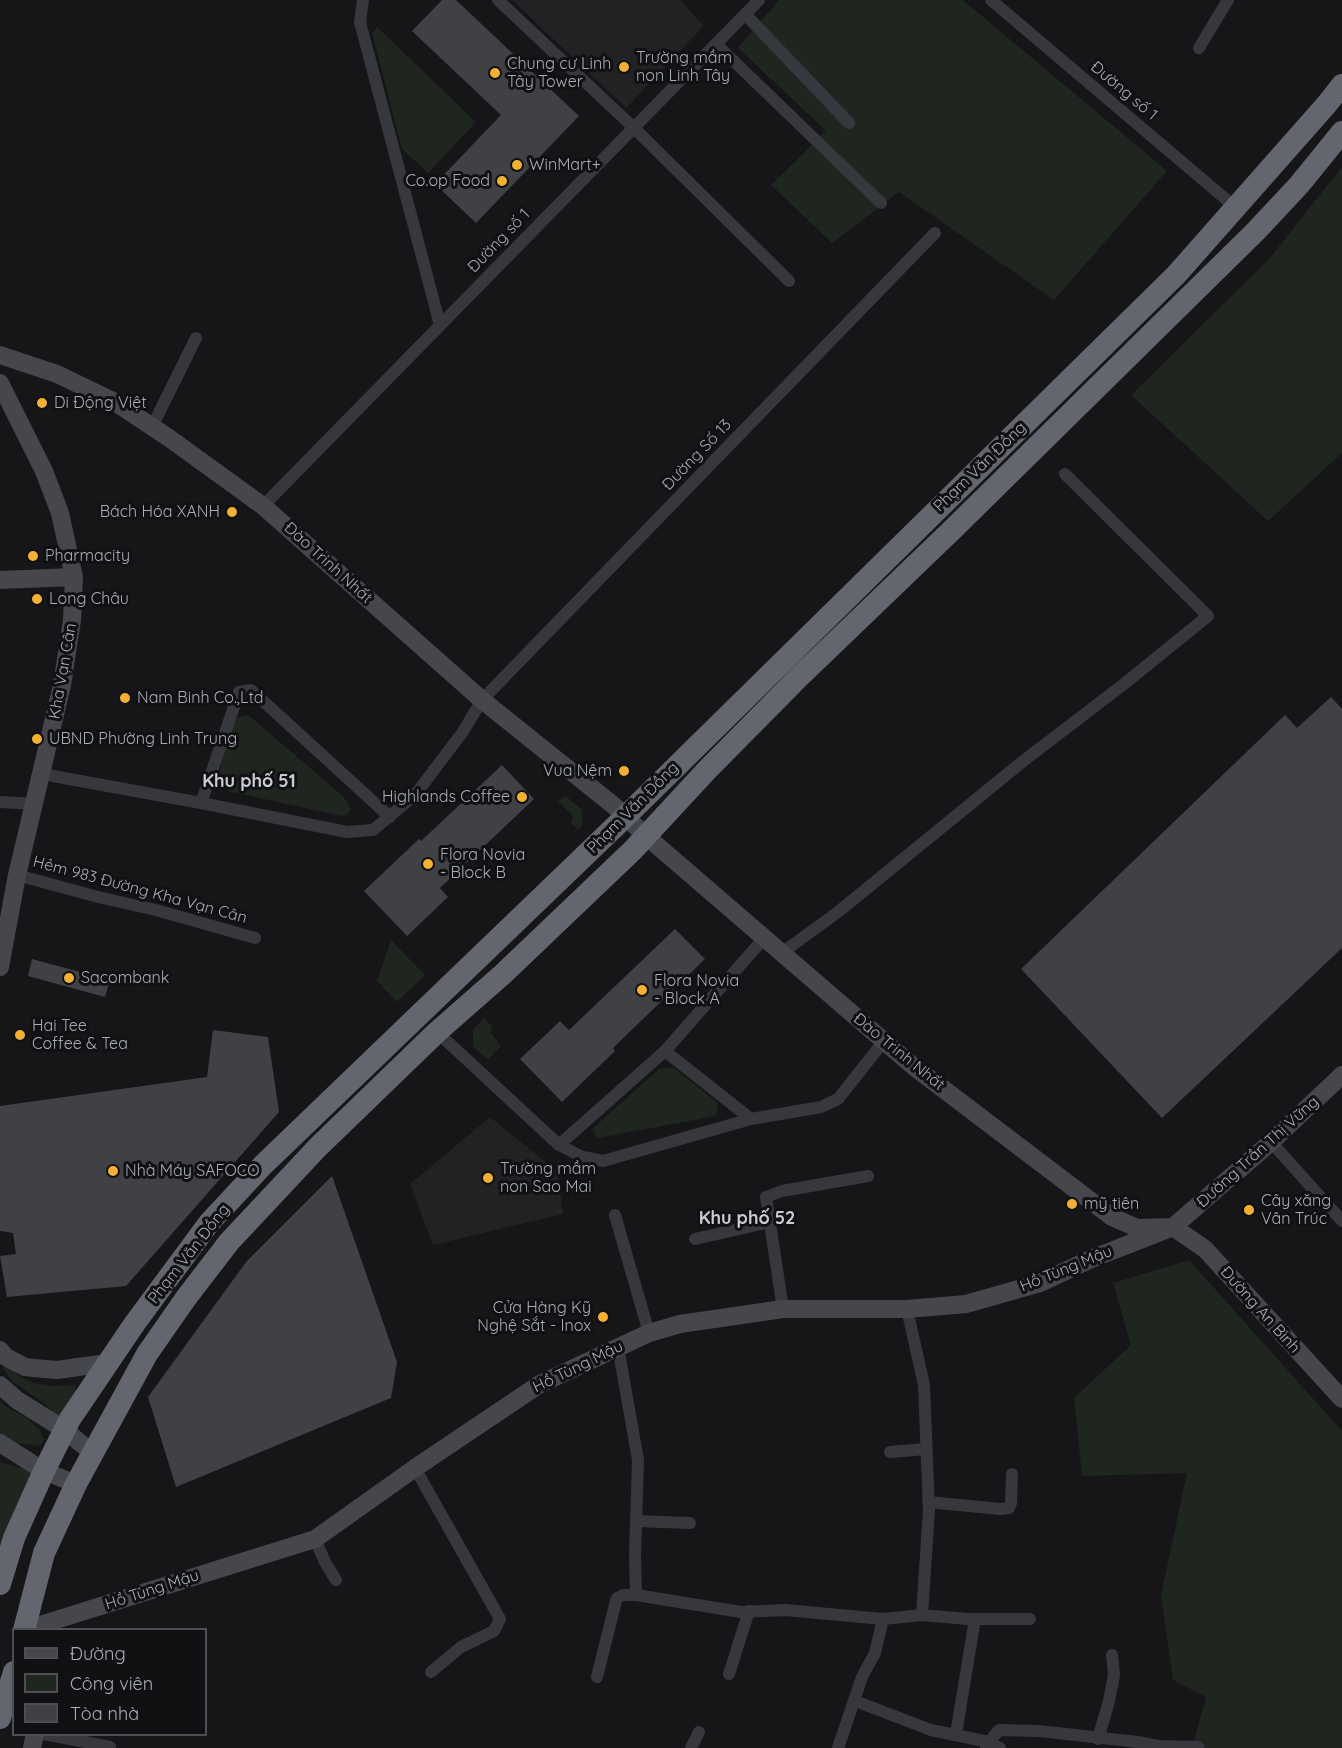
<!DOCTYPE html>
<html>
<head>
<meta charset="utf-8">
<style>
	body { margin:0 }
	#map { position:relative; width:1342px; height:1748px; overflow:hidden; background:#161618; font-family:Quicksand,sans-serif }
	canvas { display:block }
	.legend { position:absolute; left:12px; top:1628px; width:195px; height:108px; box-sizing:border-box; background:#111113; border:2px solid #4d4f55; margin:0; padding:8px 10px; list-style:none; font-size:18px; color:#a8adb8 }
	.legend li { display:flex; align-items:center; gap:12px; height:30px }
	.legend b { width:30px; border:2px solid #4d4f55 }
</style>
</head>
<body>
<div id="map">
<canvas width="1342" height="1748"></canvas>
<ul class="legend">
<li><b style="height:8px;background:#45474d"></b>Đường</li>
<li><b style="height:16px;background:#1e261f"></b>Công viên</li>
<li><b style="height:16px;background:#404145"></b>Tòa nhà</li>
</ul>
</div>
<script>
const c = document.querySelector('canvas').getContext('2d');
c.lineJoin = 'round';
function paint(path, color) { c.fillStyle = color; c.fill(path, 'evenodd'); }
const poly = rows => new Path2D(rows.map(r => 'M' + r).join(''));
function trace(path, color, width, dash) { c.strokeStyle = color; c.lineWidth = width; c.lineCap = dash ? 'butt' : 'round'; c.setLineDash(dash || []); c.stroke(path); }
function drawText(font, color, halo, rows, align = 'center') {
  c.font = font + ' Quicksand,sans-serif'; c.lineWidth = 6; c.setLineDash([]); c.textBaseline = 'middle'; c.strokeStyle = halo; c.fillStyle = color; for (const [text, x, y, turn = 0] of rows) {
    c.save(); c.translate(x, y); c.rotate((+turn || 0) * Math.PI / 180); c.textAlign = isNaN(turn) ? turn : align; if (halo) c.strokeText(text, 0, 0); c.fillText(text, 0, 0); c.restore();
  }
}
paint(poly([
	[512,0,680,0,704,26,626,108],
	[490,1117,558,1172,563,1214,433,1245,410,1184]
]), '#222225');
paint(poly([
	[779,0,963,0,1167,171,1054,300,899,192,832,243,771,185,826,131,738,48],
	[377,27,476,122,428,173,402,149,372,33],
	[1342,167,1342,453,1268,521,1131,395,1269,259],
	[248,715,343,796,351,809,347,815,342,816,228,791,222,786,219,775,231,724,237,717],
	[565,795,582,810,582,825,578,830,570,822,573,819,571,814,558,801],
	[391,940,425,975,397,1002,377,981],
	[484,1018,492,1027,491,1033,501,1046,488,1060,473,1046,473,1029],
	[672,1067,718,1103,716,1116,597,1138,592,1129,659,1069],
	[1189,1260,1342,1431,1342,1748,1192,1748,1206,1697,1173,1680,1161,1595,1187,1473,1082,1476,1074,1398,1131,1345,1113,1283],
	[0,1360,18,1375,33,1383,53,1386,75,1385,76,1393,59,1419,44,1403,12,1381,3,1368],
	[0,1402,8,1408,26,1417,40,1430,44,1439,40,1446,17,1443,0,1435],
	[0,1462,34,1472,0,1564]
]), '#1e261f');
paint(poly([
	[442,0,456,0,579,116,476,223,435,184,501,115,412,31],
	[1331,697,1342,709,1342,948,1162,1118,1021,969,1285,715,1297,728],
	[502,765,534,799,440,888,448,897,407,936,364,891,419,839,421,841],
	[675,929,705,959,613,1048,615,1051,562,1102,520,1059,560,1021,569,1030],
	[32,959,110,980,105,997,28,976],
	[213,1030,268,1037,279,1112,126,1286,7,1297,0,1256,16,1254,13,1233,0,1231,0,1106,207,1077],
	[332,1176,397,1362,391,1398,176,1487,148,1397,246,1262]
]), '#404145');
trace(poly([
	[363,0,360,22,440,325],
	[498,0,634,128,789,281],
	[991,0,1235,207],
	[745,14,849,123],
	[716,44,881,203],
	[1199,48,1228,0],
	[152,427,196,338],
	[263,506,759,0],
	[42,774,201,803,347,832,373,830,415,795,462,733,482,700,935,233],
	[0,802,35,804],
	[201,803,239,692,251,690,390,817],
	[17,875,98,897,156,910,255,938],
	[783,952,838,912,1022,762,1124,684,1208,616,1065,474],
	[437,1032,559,1145,583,1157,603,1161,751,1119,821,1107,838,1099,884,1041],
	[665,1051,751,1119],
	[1271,1142,1342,1221],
	[559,1145,665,1051,765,937],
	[615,1215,649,1333],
	[695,1239,770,1222],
	[783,1309,766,1197,782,1191,868,1176],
	[618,1347,638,1460,635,1555,636,1595],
	[890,1452,926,1449],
	[415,1468,500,1619,494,1631,461,1647,431,1672],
	[928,1502,1000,1509,1009,1508,1011,1503,1012,1474],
	[636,1521,690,1523],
	[315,1539,325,1562,336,1580],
	[922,1615,968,1619,1030,1619],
	[729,1674,749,1611],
	[597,1677,616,1601,617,1598,623,1595,636,1595,741,1612,785,1610,883,1619],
	[855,1701,931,1730,989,1742,986,1747],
	[44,1734,110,1747],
	[956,1734,975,1619],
	[1098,1739,1109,1701,1114,1675,1112,1655],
	[1158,1746,1198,1747],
	[691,1748,699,1732],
	[838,1748,862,1677,875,1653,883,1619,922,1615,929,1510,924,1385,907,1309],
	[1000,1748,989,1742,999,1730,1039,1731,1138,1742,1158,1746,1157,1748]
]), '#37383d', 12);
trace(poly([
	[0,355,57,374,115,402,169,438,263,506,482,700,613,805,646,836,913,1066,1112,1217,1137,1228,1173,1227],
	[0,383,44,471,60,513,74,577,72,620,62,685,17,875,0,967],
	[0,580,74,577],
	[1173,1227,1205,1249,1342,1399],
	[0,1350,6,1357,25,1367,34,1368,57,1370,107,1363],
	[0,1385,17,1400,65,1430,92,1453],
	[0,1443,44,1471,76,1484],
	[24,1630,315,1539,415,1468,540,1384,649,1333,680,1324,783,1309,907,1309,966,1304,1040,1283,1091,1259,1173,1227,1271,1142,1342,1075],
	[32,1748,35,1734]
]), '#45474d', 18);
trace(poly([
	[0,1584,14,1538,44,1471,70,1419,135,1323,209,1223,263,1165,626,816,1176,275,1327,104,1342,85],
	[24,1630,44,1553,76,1484,147,1354,186,1298,229,1242,318,1147,437,1032,503,974,633,850,707,770,800,676,952,530,1256,231,1299,185,1342,132],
	[0,1718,14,1672]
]), '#63666e', 22);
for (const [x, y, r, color] of [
	[624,67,6,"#f2b134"],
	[495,73,6,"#f2b134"],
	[517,165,6,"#f2b134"],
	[502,181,6,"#f2b134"],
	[42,403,6,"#f2b134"],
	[232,512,6,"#f2b134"],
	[33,556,6,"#f2b134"],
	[37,599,6,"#f2b134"],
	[125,698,6,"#f2b134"],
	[37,739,6,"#f2b134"],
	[624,771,6,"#f2b134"],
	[522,797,6,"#f2b134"],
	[428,864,6,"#f2b134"],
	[69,978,6,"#f2b134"],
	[642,990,6,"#f2b134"],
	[20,1035,6,"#f2b134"],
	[113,1171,6,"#f2b134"],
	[488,1178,6,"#f2b134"],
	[1072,1204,6,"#f2b134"],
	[1249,1210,6,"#f2b134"],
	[603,1317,6,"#f2b134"]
]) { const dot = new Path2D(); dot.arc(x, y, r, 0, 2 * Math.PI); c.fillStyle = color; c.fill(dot); trace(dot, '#111113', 2); }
drawText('16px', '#a8adb8', '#111113', [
	["Trường mầm",636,58],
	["non Linh Tây",636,76],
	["Chung cư Linh",507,64],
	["Tây Tower",507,82],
	["WinMart+",529,165],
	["Co.op Food",490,181,"right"],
	["Di Động Việt",54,403],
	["Bách Hóa XANH",220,512,"right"],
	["Pharmacity",45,556],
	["Long Châu",49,599],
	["Nam Binh Co.,Ltd",137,698],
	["UBND Phường Linh Trung",49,739],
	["Vua Nệm",612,771,"right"],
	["Highlands Coffee",510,797,"right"],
	["Flora Novia",440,855],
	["- Block B",440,873],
	["Sacombank",81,978],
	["Flora Novia",654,981],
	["- Block A",654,999],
	["Hai Tee",32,1026],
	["Coffee & Tea",32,1044],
	["Trường mầm",500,1169],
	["non Sao Mai",500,1187],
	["Nhà Máy SAFOCO",125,1171],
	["Cây xăng",1261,1201],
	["Vân Trúc",1261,1219],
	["mỹ tiên",1084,1204],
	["Cửa Hàng Kỹ",591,1308,"right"],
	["Nghệ Sắt - Inox",591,1326,"right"]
], 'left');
drawText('16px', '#a8adb8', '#111113', [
	["Đường số 1",1124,91,40],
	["Đường số 1",499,241,-46],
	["Đường Số 13",697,455,-46],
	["Phạm Văn Đồng",980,467,-44],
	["Đào Trinh Nhất",328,563,42],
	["Kha Vạn Cân",63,671,-80],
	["Phạm Văn Đồng",633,808,-45],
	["Hẻm 983 Đường Kha Vạn Cân",140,890,15],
	["Đào Trinh Nhất",899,1052,39],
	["Đường Trần Thị Vững",1258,1152,-42],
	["Phạm Văn Đồng",189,1254,-52],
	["Hồ Tùng Mậu",1066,1269,-22],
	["Đường An Bình",1260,1310,48],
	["Hồ Tùng Mậu",578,1367,-26],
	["Hồ Tùng Mậu",152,1590,-18]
]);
drawText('bold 18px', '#c9ccd4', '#111113', [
	["Khu phố 51",249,782],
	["Khu phố 52",747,1219]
]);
</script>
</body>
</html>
